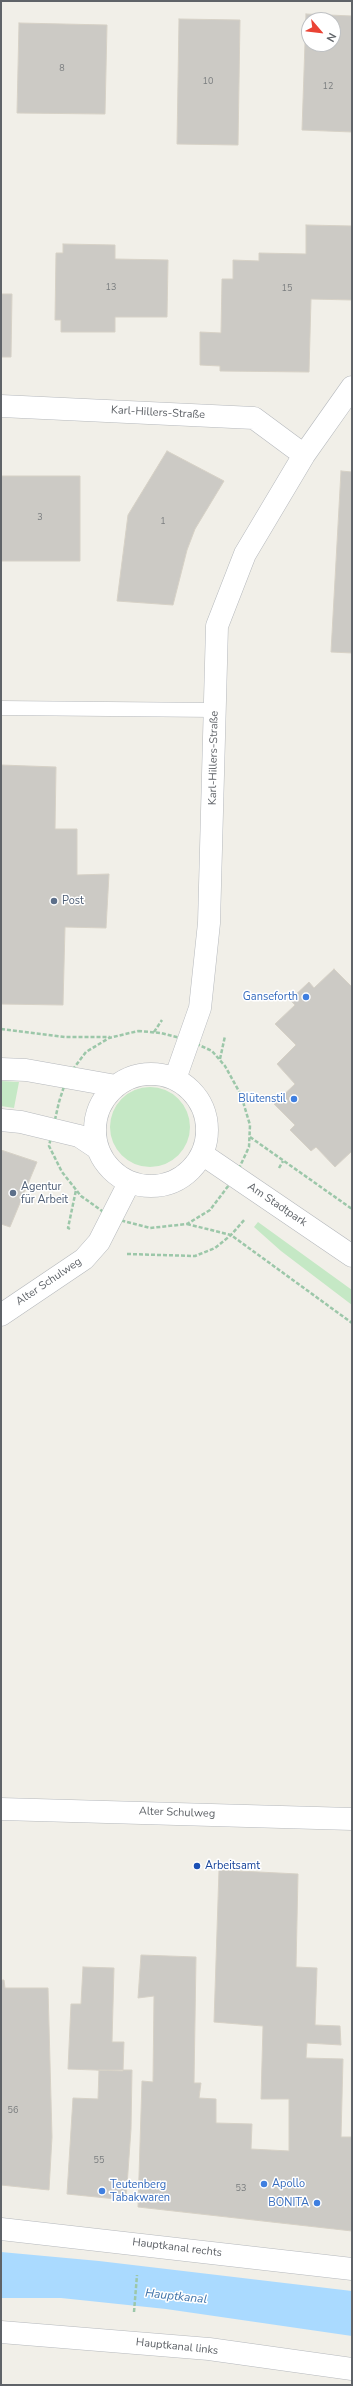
<!DOCTYPE html>
<html>
<head>
<meta charset="utf-8">
<style>
	body { margin:0 }
	#map { position:relative; width:353px; height:2386px; overflow:hidden; background:#f1efe8; font-family:"Nunito Sans",sans-serif }
	canvas { display:block }
	.frame { position:absolute; inset:0; border:2px solid #5f6368; pointer-events:none }
	.north { position:absolute; left:301px; top:12px; width:40px; height:40px; box-sizing:border-box; background:#fff; border:1px solid #bfc1c3; border-radius:50%; rotate:118deg; font-size:11px; font-weight:700; line-height:16px; text-align:center; color:#5f6368 }
	.north::after { content:''; display:block; margin:auto; width:14px; height:18px; background:#ea4335; clip-path:polygon(50% 0,100% 100%,50% 72%,0 100%) }
</style>
</head>
<body>
<div id="map">
<canvas width="353" height="2386"></canvas>
<div class="frame"></div>
<div class="north">N</div>
</div>
<script>
const c = document.querySelector('canvas').getContext('2d');
c.lineJoin = 'round';
function paint(path, color) { c.fillStyle = color; c.fill(path, 'evenodd'); }
const poly = rows => new Path2D(rows.map(r => 'M' + r).join(''));
function trace(path, color, width, dash) { c.strokeStyle = color; c.lineWidth = width; c.lineCap = dash ? 'butt' : 'round'; c.setLineDash(dash || []); c.stroke(path); }
function drawText(font, color, halo, rows, align = 'center') {
  c.font = font + ' "Nunito Sans",sans-serif'; c.lineWidth = 3; c.setLineDash([]); c.textBaseline = 'middle'; c.strokeStyle = halo; c.fillStyle = color; for (const [text, x, y, turn = 0] of rows) {
    c.save(); c.translate(x, y); c.rotate((+turn || 0) * Math.PI / 180); c.textAlign = isNaN(turn) ? turn : align; if (halo) c.strokeText(text, 0, 0); c.fillText(text, 0, 0); c.restore();
  }
}
paint(poly([
	[1,1081,19,1082,14,1108,1,1106],
	'110 1127a40 40 0 1 1 80 0a40 40 0 1 1-80 0Z',
	[258,1222,352,1290,352,1305,281,1251,254,1227]
]), '#c5e8c5');
paint(poly([
	[1,2252,99,2261,352,2291,352,2336,166,2309,61,2298,1,2298]
]), '#aadaff');
const building = poly([
	[306,14,352,16,352,132,302,130,306,14],
	[309,20,333,20,333,44,309,44,309,20],
	[179,19,240,20,238,145,177,144,179,19],
	[19,23,107,25,105,114,17,113,19,23],
	[306,225,352,226,352,300,311,299,309,372,220,371,220,366,200,365,200,332,221,333,222,279,233,279,233,260,259,261,259,253,306,254,306,225],
	[63,244,115,245,115,259,168,260,167,317,115,317,115,332,61,332,61,320,55,320,56,253,63,253,63,244],
	[1,294,12,294,11,357,1,357,1,294],
	[167,451,224,481,195,529,187,550,173,605,117,601,128,515,167,451],
	[341,471,352,472,352,653,331,652,341,471],
	[1,476,80,476,80,561,1,561,1,476],
	[1,765,56,767,55,829,77,829,77,875,109,874,106,928,65,927,63,1005,1,1004,1,765],
	[334,969,352,987,352,1151,335,1167,316,1147,311,1151,290,1130,295,1125,274,1104,295,1084,277,1064,296,1045,275,1024,295,1005,290,1000,309,982,314,988,334,969],
	[1,1150,37,1162,10,1227,1,1224,1,1150],
	[219,1870,298,1874,296,1967,317,1968,315,2025,340,2026,341,2045,307,2043,306,2058,343,2059,341,2137,352,2137,352,2231,138,2207,142,2081,153,2082,154,1996,138,1998,141,1955,196,1957,194,2083,201,2083,199,2098,216,2099,216,2123,252,2124,251,2149,289,2151,289,2099,261,2099,263,2026,214,2022,219,1870],
	[83,1967,114,1968,112,2042,124,2042,123,2071,68,2069,71,2004,81,2004,83,1967],
	[1,1980,4,1980,5,1988,48,1988,52,2137,49,2190,1,2185,1,1980],
	[99,2070,132,2070,131,2129,126,2200,67,2194,73,2098,98,2099,99,2070]
]);
paint(building, '#cccac5');
trace(building, '#d6d1c6', 1);
const service = poly([
	[1,708,215,710]
]);
const minor = poly([
	[1,406,254,418,304,455],
	[1,1069,26,1070,116,1086],
	'95 1130a56 56 0 1 1 112 0a56 56 0 1 1-112 0Z',
	[175,1079,200,1008,209,923,217,626,245,554,304,455,352,387],
	[1,1120,21,1122,79,1136,97,1148],
	[202,1154,352,1256],
	[1,1315,84,1259,99,1242,129,1183],
	[1,1809,352,1819],
	[1,2229,352,2269],
	[1,2332,209,2349,352,2369]
]);
trace(service, '#b5b8bc', 15);
trace(minor, '#b5b8bc', 23);
trace(poly([
	[1,1029,65,1037,110,1037],
	[138,1031,161,1033,188,1040,212,1051,225,1066,241,1095,250,1125,249,1147,235,1177,210,1210,187,1224,150,1228,112,1218,81,1196,62,1172,49,1146,59,1102,67,1077,86,1052,109,1038,138,1031],
	[154,1032,162,1020],
	[220,1059,225,1036],
	[250,1137,352,1209],
	[279,1168,283,1161],
	[187,1224,231,1235,352,1323],
	[70,1229,68,1228,76,1190],
	[127,1254,195,1256,215,1248,231,1235,245,1219],
	[134,2312,137,2275]
]), '#9cc7a9', 2.5, [4, 2]);
trace(service, '#fff', 14);
trace(minor, '#fff', 22);
for (const [x, y, r, color] of [
	[54,901,4,"#5c6f8a"],
	[306,997,4,"#3f7fe0"],
	[294,1099,4,"#3f7fe0"],
	[13,1193,4,"#5c6f8a"],
	[197,1866,4,"#1a4fb4"],
	[264,2184,4,"#3f7fe0"],
	[102,2191,4,"#3f7fe0"],
	[317,2203,4,"#3f7fe0"]
]) { const dot = new Path2D(); dot.arc(x, y, r, 0, 2 * Math.PI); c.fillStyle = color; c.fill(dot); trace(dot, '#fff', 1.5); }
drawText('9px', '#7a7d7f', null, [
	["8",62,69],
	["10",208,82],
	["12",328,87],
	["13",111,288],
	["15",287,289],
	["3",40,518],
	["1",163,522],
	["56",13,2111],
	["55",99,2161],
	["53",241,2189]
]);
drawText('11px', '#5f6368', '#fff', [
	["Karl-Hillers-Straße",158,413,3],
	["Karl-Hillers-Straße",214,758,-89],
	["Am Stadtpark",277,1205,34],
	["Alter Schulweg",49,1282,-34],
	["Alter Schulweg",177,1813,2],
	["Hauptkanal rechts",177,2248,7],
	["Hauptkanal links",177,2347,6]
]);
drawText('11px', '#4e5e75', '#fff', [
	["Post",62,901],
	["Agentur",21,1187],
	["für Arbeit",21,1200]
], 'left');
drawText('11px', '#366cbe', '#fff', [
	["Ganseforth",298,997],
	["Blütenstil",286,1099],
	["Apollo",272,2184,"left"],
	["Teutenberg",110,2185,"left"],
	["Tabakwaren",110,2198,"left"],
	["BONITA",309,2203]
], 'right');
drawText('11px', '#164399', '#fff', [
	["Arbeitsamt",205,1866]
], 'left');
drawText('italic 12px', '#4174aa', '#fff', [
	["Hauptkanal",176,2297,6]
]);
</script>
</body>
</html>
